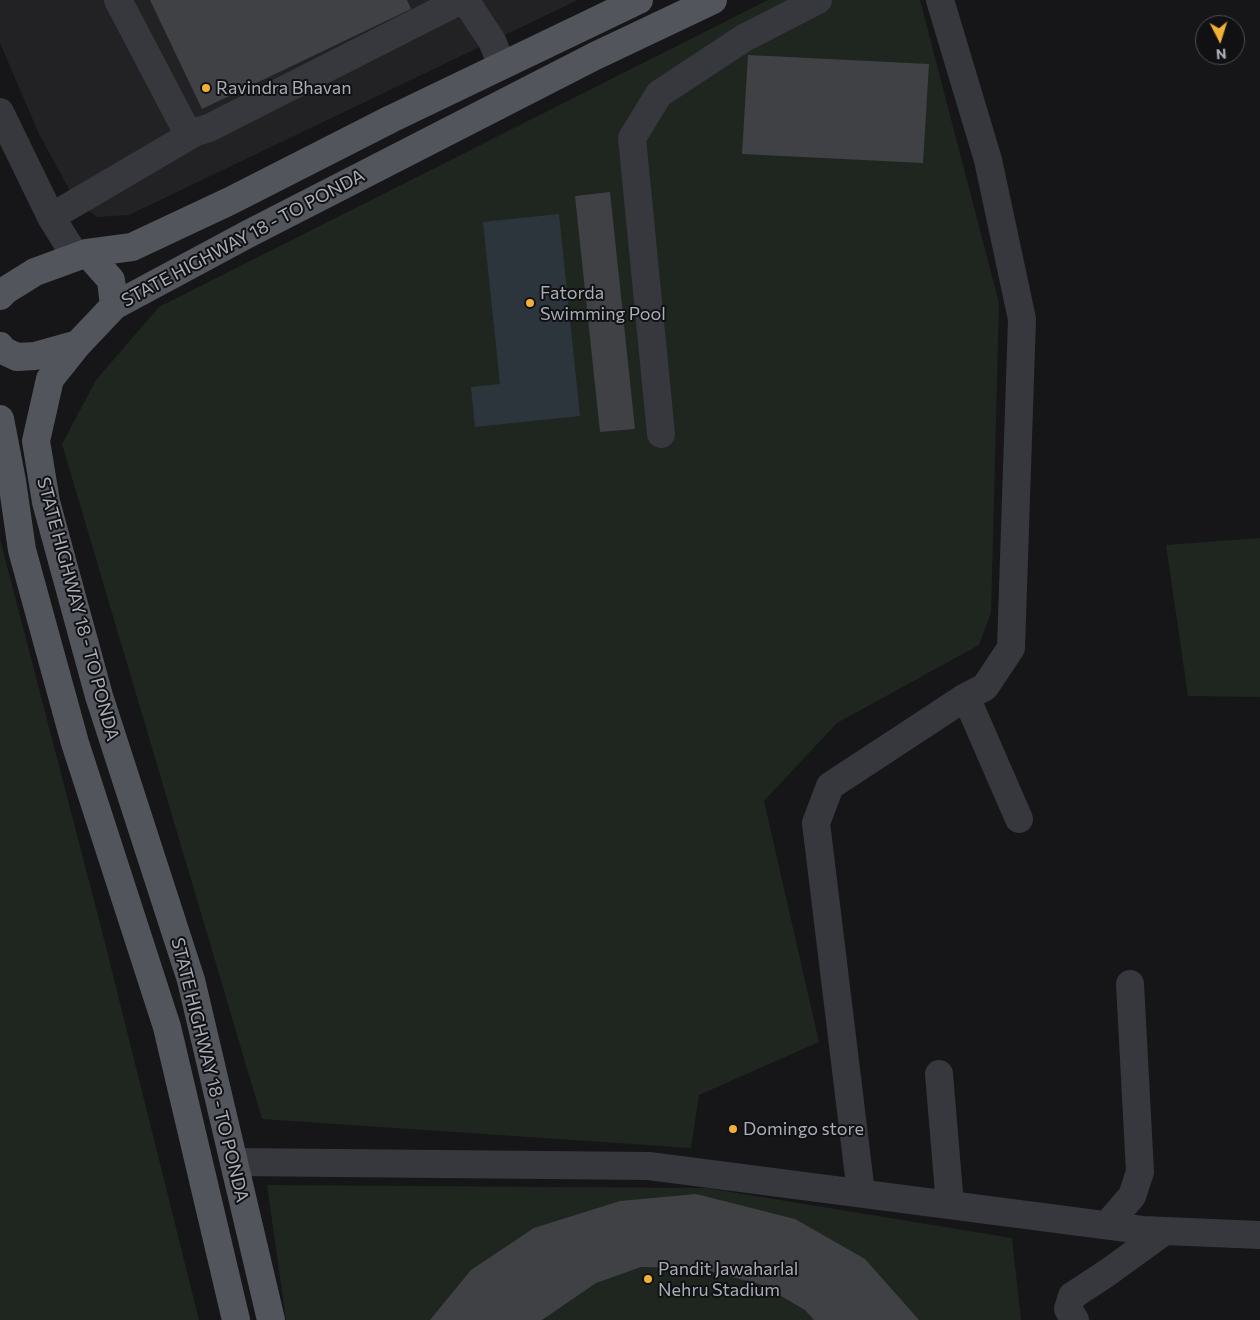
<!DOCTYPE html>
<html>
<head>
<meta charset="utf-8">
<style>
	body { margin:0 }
	#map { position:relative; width:1260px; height:1320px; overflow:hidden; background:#161618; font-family:Commissioner,sans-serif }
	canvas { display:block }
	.north { position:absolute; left:1195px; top:15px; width:50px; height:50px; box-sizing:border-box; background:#111113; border:1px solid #4d4f55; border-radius:50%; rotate:175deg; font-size:14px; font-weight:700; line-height:20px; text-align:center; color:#a8adb8 }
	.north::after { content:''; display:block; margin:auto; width:18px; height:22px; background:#f2b134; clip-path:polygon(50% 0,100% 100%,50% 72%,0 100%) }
</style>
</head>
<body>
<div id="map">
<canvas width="1260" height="1320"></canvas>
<div class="north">N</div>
</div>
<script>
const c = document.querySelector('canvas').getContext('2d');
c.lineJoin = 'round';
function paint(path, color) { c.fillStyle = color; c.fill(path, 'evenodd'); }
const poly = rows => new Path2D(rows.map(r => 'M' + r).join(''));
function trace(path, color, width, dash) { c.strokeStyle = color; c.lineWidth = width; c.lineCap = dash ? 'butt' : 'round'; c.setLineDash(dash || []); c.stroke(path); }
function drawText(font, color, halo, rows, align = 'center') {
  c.font = font + ' Commissioner,sans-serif'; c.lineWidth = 4; c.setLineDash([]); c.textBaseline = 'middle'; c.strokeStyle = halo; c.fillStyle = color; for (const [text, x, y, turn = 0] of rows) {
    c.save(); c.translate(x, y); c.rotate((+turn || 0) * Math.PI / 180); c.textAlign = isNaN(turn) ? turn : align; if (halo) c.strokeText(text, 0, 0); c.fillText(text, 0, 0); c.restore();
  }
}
paint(poly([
	[0,0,578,0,129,215,97,217,76,202,39,134,0,43]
]), '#222225');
paint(poly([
	[768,0,920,0,999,303,991,613,979,645,837,723,764,801,819,1042,699,1095,691,1148,262,1119,62,444,96,380,159,307],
	[1260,538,1260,697,1188,696,1166,545],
	[0,539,102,931,199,1320,0,1320],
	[267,1185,707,1188,1012,1238,1021,1320,286,1320]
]), '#1e261f');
paint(poly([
	[559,214,580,416,475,427,471,387,500,384,483,222]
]), '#2c353c');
paint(poly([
	[150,0,407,0,411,9,202,109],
	[748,55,929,64,923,163,742,154],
	[610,192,635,429,600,432,575,196],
	[696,1194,795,1219,865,1259,919,1320,814,1320,805,1310,762,1285,699,1268,641,1267,596,1283,542,1320,430,1320,471,1270,534,1228,620,1201]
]), '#404145');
trace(poly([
	[118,0,185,128,196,132,209,128,461,0],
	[465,0,492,41,502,65],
	[0,112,51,217,76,257],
	[51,217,196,132],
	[661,434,632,138,659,94,744,38,818,0],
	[966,697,1019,819],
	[939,1074,950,1205],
	[234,1162,649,1166,1142,1230,1260,1235],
	[861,1193,816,823,830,786,964,698,985,687,1011,648,1022,319,988,160,940,0],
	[1107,1225,1132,1196,1140,1172,1130,984],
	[1075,1320,1068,1309,1072,1296,1107,1273,1165,1231]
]), '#37383d', 28);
trace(poly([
	[87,253,132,247,230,201,391,119,639,0],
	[0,296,6,290,35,272,87,253,111,280,114,306],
	[0,346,4,351,17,357,35,356,78,344],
	[0,419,12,481,22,550,75,743,167,1027,236,1320],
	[271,1320,191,980,99,696,46,502,36,441,50,379,78,344,114,306,248,234,595,56,713,0]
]), '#53555c', 28);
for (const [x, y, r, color] of [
	[206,88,5,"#f2b134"],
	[530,303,5,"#f2b134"],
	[733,1129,5,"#f2b134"],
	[648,1279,5,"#f2b134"]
]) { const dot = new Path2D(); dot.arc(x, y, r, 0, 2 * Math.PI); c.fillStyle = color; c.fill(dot); trace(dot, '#111113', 2); }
drawText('18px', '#a8adb8', '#111113', [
	["Ravindra Bhavan",216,88],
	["Fatorda",540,293],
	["Swimming Pool",540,314],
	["Domingo store",743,1129],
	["Pandit Jawaharlal",658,1269],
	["Nehru Stadium",658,1290]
], 'left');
drawText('18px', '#a8adb8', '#111113', [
	["STATE HIGHWAY 18 - TO PONDA",243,238,-28],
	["STATE HIGHWAY 18 - TO PONDA",78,609,75],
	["STATE HIGHWAY 18 - TO PONDA",210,1070,76]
]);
</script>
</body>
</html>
